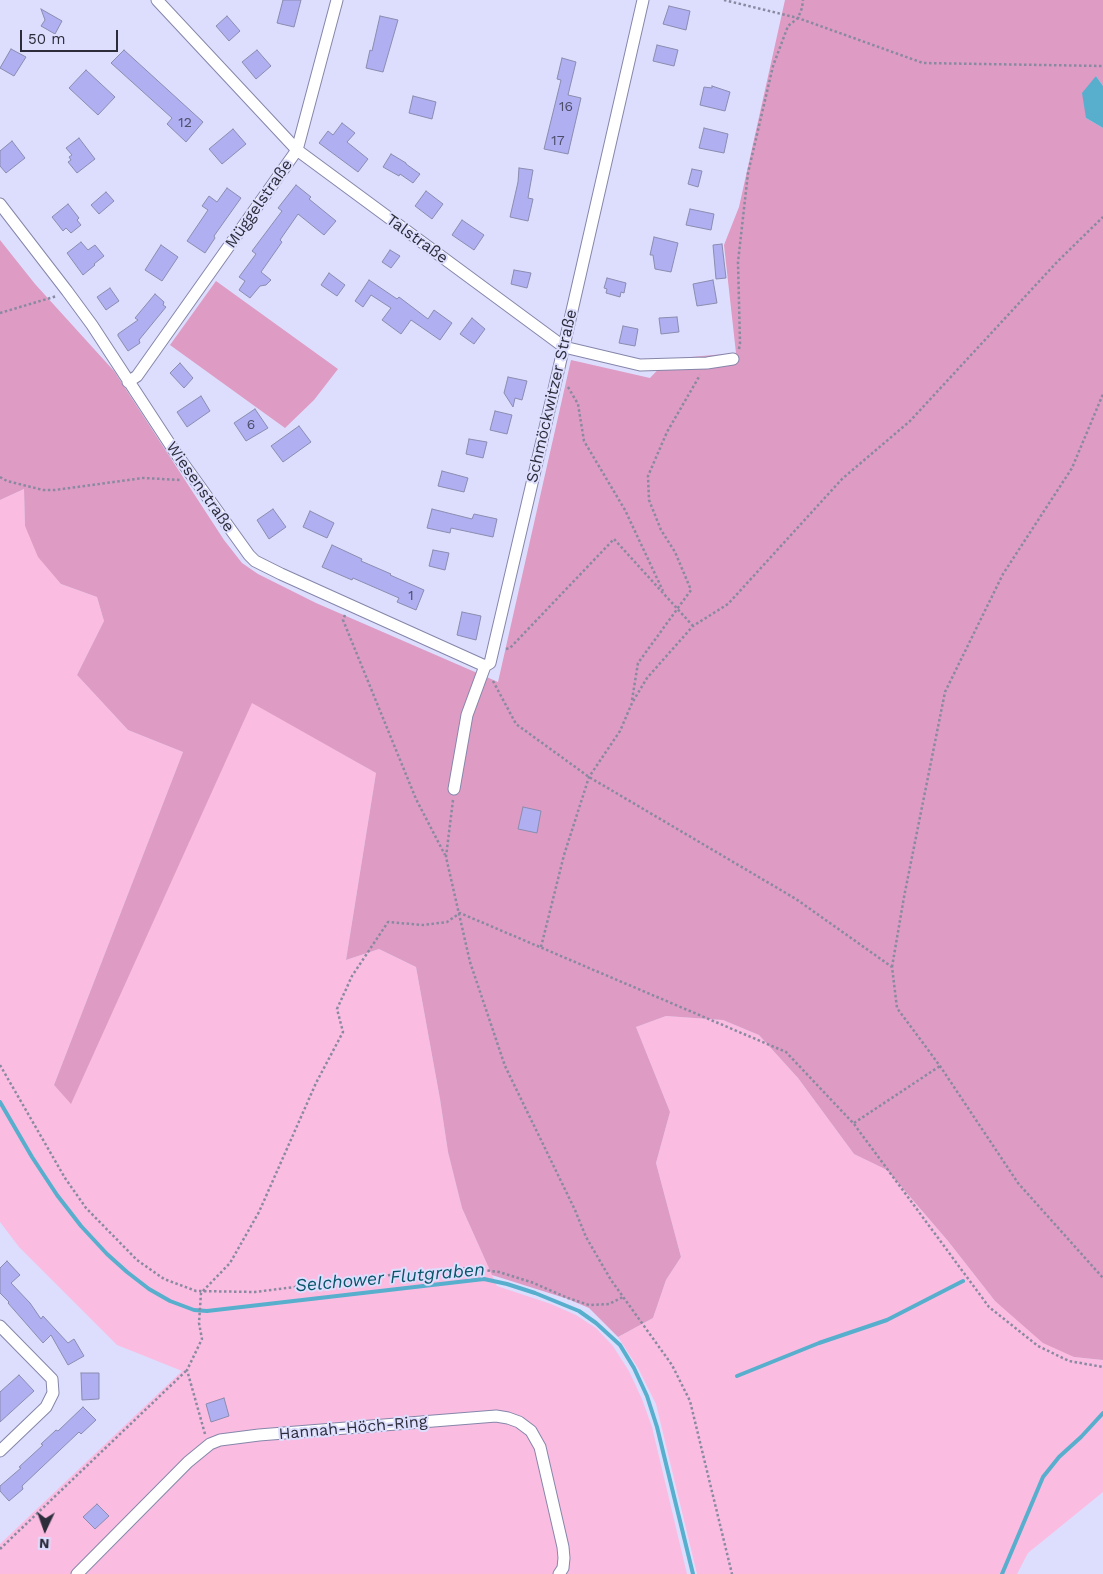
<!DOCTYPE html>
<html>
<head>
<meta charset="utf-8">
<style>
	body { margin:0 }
	#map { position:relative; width:1103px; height:1574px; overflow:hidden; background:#dddefd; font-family:"Work Sans",sans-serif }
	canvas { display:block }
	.north { position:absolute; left:20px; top:1504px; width:50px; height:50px; -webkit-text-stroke:4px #dddefd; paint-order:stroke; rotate:183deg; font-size:14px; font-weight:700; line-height:20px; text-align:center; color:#2c2c3b }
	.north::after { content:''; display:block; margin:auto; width:18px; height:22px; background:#2c2c3b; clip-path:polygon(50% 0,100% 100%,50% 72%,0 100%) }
	.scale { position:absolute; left:20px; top:30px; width:98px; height:22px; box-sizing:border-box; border:2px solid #2c2c3b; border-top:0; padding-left:6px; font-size:15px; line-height:18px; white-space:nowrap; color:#2c2c3b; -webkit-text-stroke:4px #dddefd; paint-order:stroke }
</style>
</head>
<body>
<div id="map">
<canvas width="1103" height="1574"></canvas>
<div class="north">N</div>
<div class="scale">50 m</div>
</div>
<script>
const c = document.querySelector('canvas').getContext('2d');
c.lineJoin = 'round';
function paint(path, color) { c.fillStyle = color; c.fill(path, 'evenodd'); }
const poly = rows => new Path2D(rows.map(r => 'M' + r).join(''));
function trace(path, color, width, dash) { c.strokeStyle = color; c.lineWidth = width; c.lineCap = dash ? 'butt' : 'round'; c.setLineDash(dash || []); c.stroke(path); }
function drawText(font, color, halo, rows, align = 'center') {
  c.font = font + ' "Work Sans",sans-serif'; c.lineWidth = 4; c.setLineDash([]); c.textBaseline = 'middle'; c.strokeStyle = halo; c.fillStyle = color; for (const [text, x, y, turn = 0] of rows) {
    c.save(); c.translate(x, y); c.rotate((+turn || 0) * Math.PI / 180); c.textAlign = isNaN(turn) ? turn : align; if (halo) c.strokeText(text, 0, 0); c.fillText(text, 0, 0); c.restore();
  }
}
paint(poly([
	[24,489,25,526,61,584,97,597,104,621,77,675,128,730,183,752,54,1085,71,1103,252,702,376,773,346,960,379,949,416,967,440,1099,448,1152,462,1208,497,1286,551,1304,576,1315,596,1328,613,1346,629,1371,642,1399,652,1427,687,1574,0,1574,0,1544,182,1371,117,1345,19,1247,0,1222,0,500],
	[666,1016,723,1020,759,1035,798,1078,854,1154,887,1170,948,1241,995,1301,1074,1357,1103,1360,1103,1492,1028,1553,1017,1574,697,1574,656,1404,638,1368,618,1337,653,1318,666,1280,681,1257,656,1163,670,1112,636,1027]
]), '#fabde1');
paint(poly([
	[785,0,1103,0,1103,86,1096,76,1086,118,1103,128,1103,1360,1074,1357,1043,1343,995,1301,948,1241,887,1170,854,1154,798,1078,759,1035,723,1020,666,1016,636,1027,670,1112,656,1163,681,1257,666,1280,653,1318,618,1337,589,1308,568,1299,492,1275,462,1208,448,1152,440,1099,416,967,379,949,346,960,376,773,252,703,71,1104,54,1085,183,752,128,730,77,675,104,621,97,597,61,584,38,557,25,526,24,489,0,500,0,240,35,284,114,371,224,540,242,563,258,574,316,603,498,682,571,360,650,378,668,359,736,353,724,245,739,207],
	[216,281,338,369,314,400,285,428,170,345]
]), '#de9bc3');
paint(poly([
	[1096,76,1103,86,1103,128,1086,118,1082,93]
]), '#57afcd');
trace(poly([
	[0,1102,32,1157,57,1195,81,1226,107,1254,127,1272,149,1289,170,1301,194,1310,207,1311,484,1279,507,1284,535,1293,579,1311,596,1323,620,1345,634,1368,647,1396,657,1427,693,1574],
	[737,1376,819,1343,887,1320,963,1281],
	[1002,1574,1043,1477,1059,1457,1081,1437,1103,1413]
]), '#57afcd', 4);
const building = poly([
	[283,0,301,0,294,27,277,23,283,0],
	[669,6,690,11,686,30,663,24,669,6],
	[41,9,62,21,55,34,41,26,45,20,41,9],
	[227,16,240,31,229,41,216,26,227,16],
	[380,16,398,20,383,72,366,68,370,50,372,51,380,16],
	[657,45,678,50,674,66,653,61,657,45],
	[11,49,26,57,14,76,0,68,11,49],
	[124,50,203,122,186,142,167,124,172,118,111,63,124,50],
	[257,50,271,66,256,79,242,62,257,50],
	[562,58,576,62,568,95,581,98,568,154,544,149,561,80,557,79,562,58],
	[86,70,115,97,98,115,69,88,86,70],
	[712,86,730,92,725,111,700,105,704,87,712,88,712,86],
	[413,96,436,102,432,119,409,113,413,96],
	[342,123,355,133,347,142,368,159,358,172,319,143,328,131,333,135,342,123],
	[704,128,728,134,724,153,699,148,704,128],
	[233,129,246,144,222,164,209,149,233,129],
	[79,138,95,159,77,173,68,162,71,160,69,157,72,155,66,148,79,138],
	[12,141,25,158,6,173,0,166,0,151,12,141],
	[391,154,406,163,406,164,420,174,413,183,400,174,399,176,383,167,391,154],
	[519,168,533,170,528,198,533,199,528,221,510,217,518,182,519,168],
	[692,169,702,171,698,187,688,184,692,169],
	[296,185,311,197,309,199,336,221,324,235,298,214,280,240,282,242,261,272,271,280,266,285,260,286,250,298,239,290,245,281,239,277,256,254,252,251,282,211,278,208,296,185],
	[227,188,241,198,214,236,215,238,205,253,187,241,208,210,202,206,209,196,217,202,227,188],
	[426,191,443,204,432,219,415,206,426,191],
	[106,192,114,201,99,214,91,205,106,192],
	[68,204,79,218,77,220,81,225,71,233,66,228,63,231,52,217,68,204],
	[690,209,714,214,711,230,686,225,690,209],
	[462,220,484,235,474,250,452,235,462,220],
	[654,237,678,243,671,272,655,269,653,255,650,255,654,237],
	[81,242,88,250,95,245,104,256,94,264,95,265,83,275,67,253,81,242],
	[722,244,726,278,716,279,713,245,722,244],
	[161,245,178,257,162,281,145,270,161,245],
	[390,250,400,256,391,268,382,262,390,250],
	[514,270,531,273,527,288,511,284,514,270],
	[329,273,345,285,337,296,321,285,329,273],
	[607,278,626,283,624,293,621,292,620,297,606,293,607,289,604,288,607,278],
	[369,280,397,299,399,297,428,319,434,310,452,323,440,340,411,320,401,334,382,320,391,308,371,295,363,307,355,301,369,280],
	[713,280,717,303,697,306,693,284,713,280],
	[110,288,119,301,106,310,97,297,110,288],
	[155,294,164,302,163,305,166,307,139,340,140,343,128,351,118,336,118,334,138,320,135,318,155,294],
	[677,317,679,332,661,334,659,318,677,317],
	[472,318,485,329,474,344,460,334,472,318],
	[623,326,638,329,635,346,619,343,623,326],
	[180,363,193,378,184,388,170,373,180,363],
	[508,377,527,381,522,400,515,398,513,407,504,393,508,377],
	[201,396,210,411,187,427,177,412,201,396],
	[255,409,268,428,246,441,234,423,255,409],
	[495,411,512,415,507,434,490,430,495,411],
	[299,426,311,442,283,462,271,446,299,426],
	[469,439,487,442,483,458,466,454,469,439],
	[442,471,468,478,464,492,438,486,442,471],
	[273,509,286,527,269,539,257,520,273,509],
	[432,509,472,519,474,514,497,519,493,537,451,528,450,533,427,528,432,509],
	[310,511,334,523,327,538,303,527,310,511],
	[332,545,362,559,361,561,391,574,390,575,424,590,416,610,397,602,399,598,353,578,352,580,322,567,332,545],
	[433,550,449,553,445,570,429,566,433,550],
	[462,612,481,616,476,640,457,635,462,612],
	[523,807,541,811,537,833,518,829,523,807],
	[7,1261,20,1275,11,1283,30,1303,41,1319,43,1316,68,1343,74,1339,84,1356,68,1365,51,1335,43,1343,8,1303,9,1302,0,1293,0,1268,7,1261],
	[81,1373,99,1373,99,1399,82,1400,81,1373],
	[19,1375,34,1391,0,1422,0,1392,19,1375],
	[224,1398,229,1416,211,1422,206,1404,224,1398],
	[83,1407,96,1420,81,1434,79,1432,22,1486,23,1489,9,1501,0,1491,0,1486,21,1468,19,1467,43,1445,41,1444,56,1430,58,1431,83,1407],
	[97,1504,109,1516,95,1529,83,1517,97,1504]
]);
paint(building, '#afaff2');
trace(building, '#8b8caf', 1);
const minor = poly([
	[157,0,297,150,564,347,640,365,707,363,733,359],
	[0,204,67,291,92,325,175,452,249,555,255,561,281,574,485,666],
	[128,382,137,376,297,150,337,0],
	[454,789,467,715,485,666,490,663,558,372,643,0],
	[0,1326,52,1379,53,1393,46,1407,0,1451],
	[77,1574,188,1462,210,1444,220,1440,259,1435,496,1416,508,1418,519,1422,531,1431,540,1447,563,1547,564,1558,563,1568,559,1574]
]);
trace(minor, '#8586aa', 13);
trace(poly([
	[724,0,798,18,923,63,1103,66],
	[0,313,57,296],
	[739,349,740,343,738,262,748,173,773,66,788,26,798,18,802,8,803,0],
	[568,387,578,404,584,441,625,510,663,591],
	[0,477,7,481,43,490,55,490,143,478,181,480],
	[345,615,343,620,416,799,445,855],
	[506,649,510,648,614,539,693,626],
	[493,681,516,724,589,777,796,899,892,967,897,1008,940,1066,1018,1183,1103,1278],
	[632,700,638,663,691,590,675,552,661,530,649,500,648,476,667,432,700,375],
	[453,800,446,857,470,962,505,1066,575,1210,586,1237,611,1280,672,1365,690,1401,732,1574],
	[541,947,564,855,589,777,620,731,632,703,647,678,693,626,728,604,842,479,910,421,1057,262,1103,217],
	[892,967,904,897,945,692,1003,574,1072,468,1103,394],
	[0,1065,65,1178,86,1208,137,1260,164,1279,196,1291,255,1292,398,1274,467,1268,499,1272,531,1282,568,1298,589,1305,609,1304,623,1297],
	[854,1123,940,1066],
	[205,1434,187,1370,202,1339,199,1323,201,1293,230,1263,259,1212,316,1083,343,1032,337,1009,352,976,388,922,423,925,447,922,460,913,786,1052,854,1124,989,1307,1038,1346,1069,1361,1103,1367],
	[0,1549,187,1370]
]), '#898aa1', 2.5, [2.5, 2.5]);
trace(minor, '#fff', 11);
drawText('14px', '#4d4d69', null, [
	["16",566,107],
	["12",185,123],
	["17",558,141],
	["6",251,425],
	["1",411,596]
]);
drawText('16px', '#2c2c3b', '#dddefd', [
	["Müggelstraße",259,204,-55],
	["Talstraße",417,239,36],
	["Schmöckwitzer Straße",552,396,-77],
	["Wiesenstraße",200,487,55],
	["Hannah-Höch-Ring",353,1428,-5]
]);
drawText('italic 18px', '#085469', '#dddefd', [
	["Selchower Flutgraben",390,1278,-5]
]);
</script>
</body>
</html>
